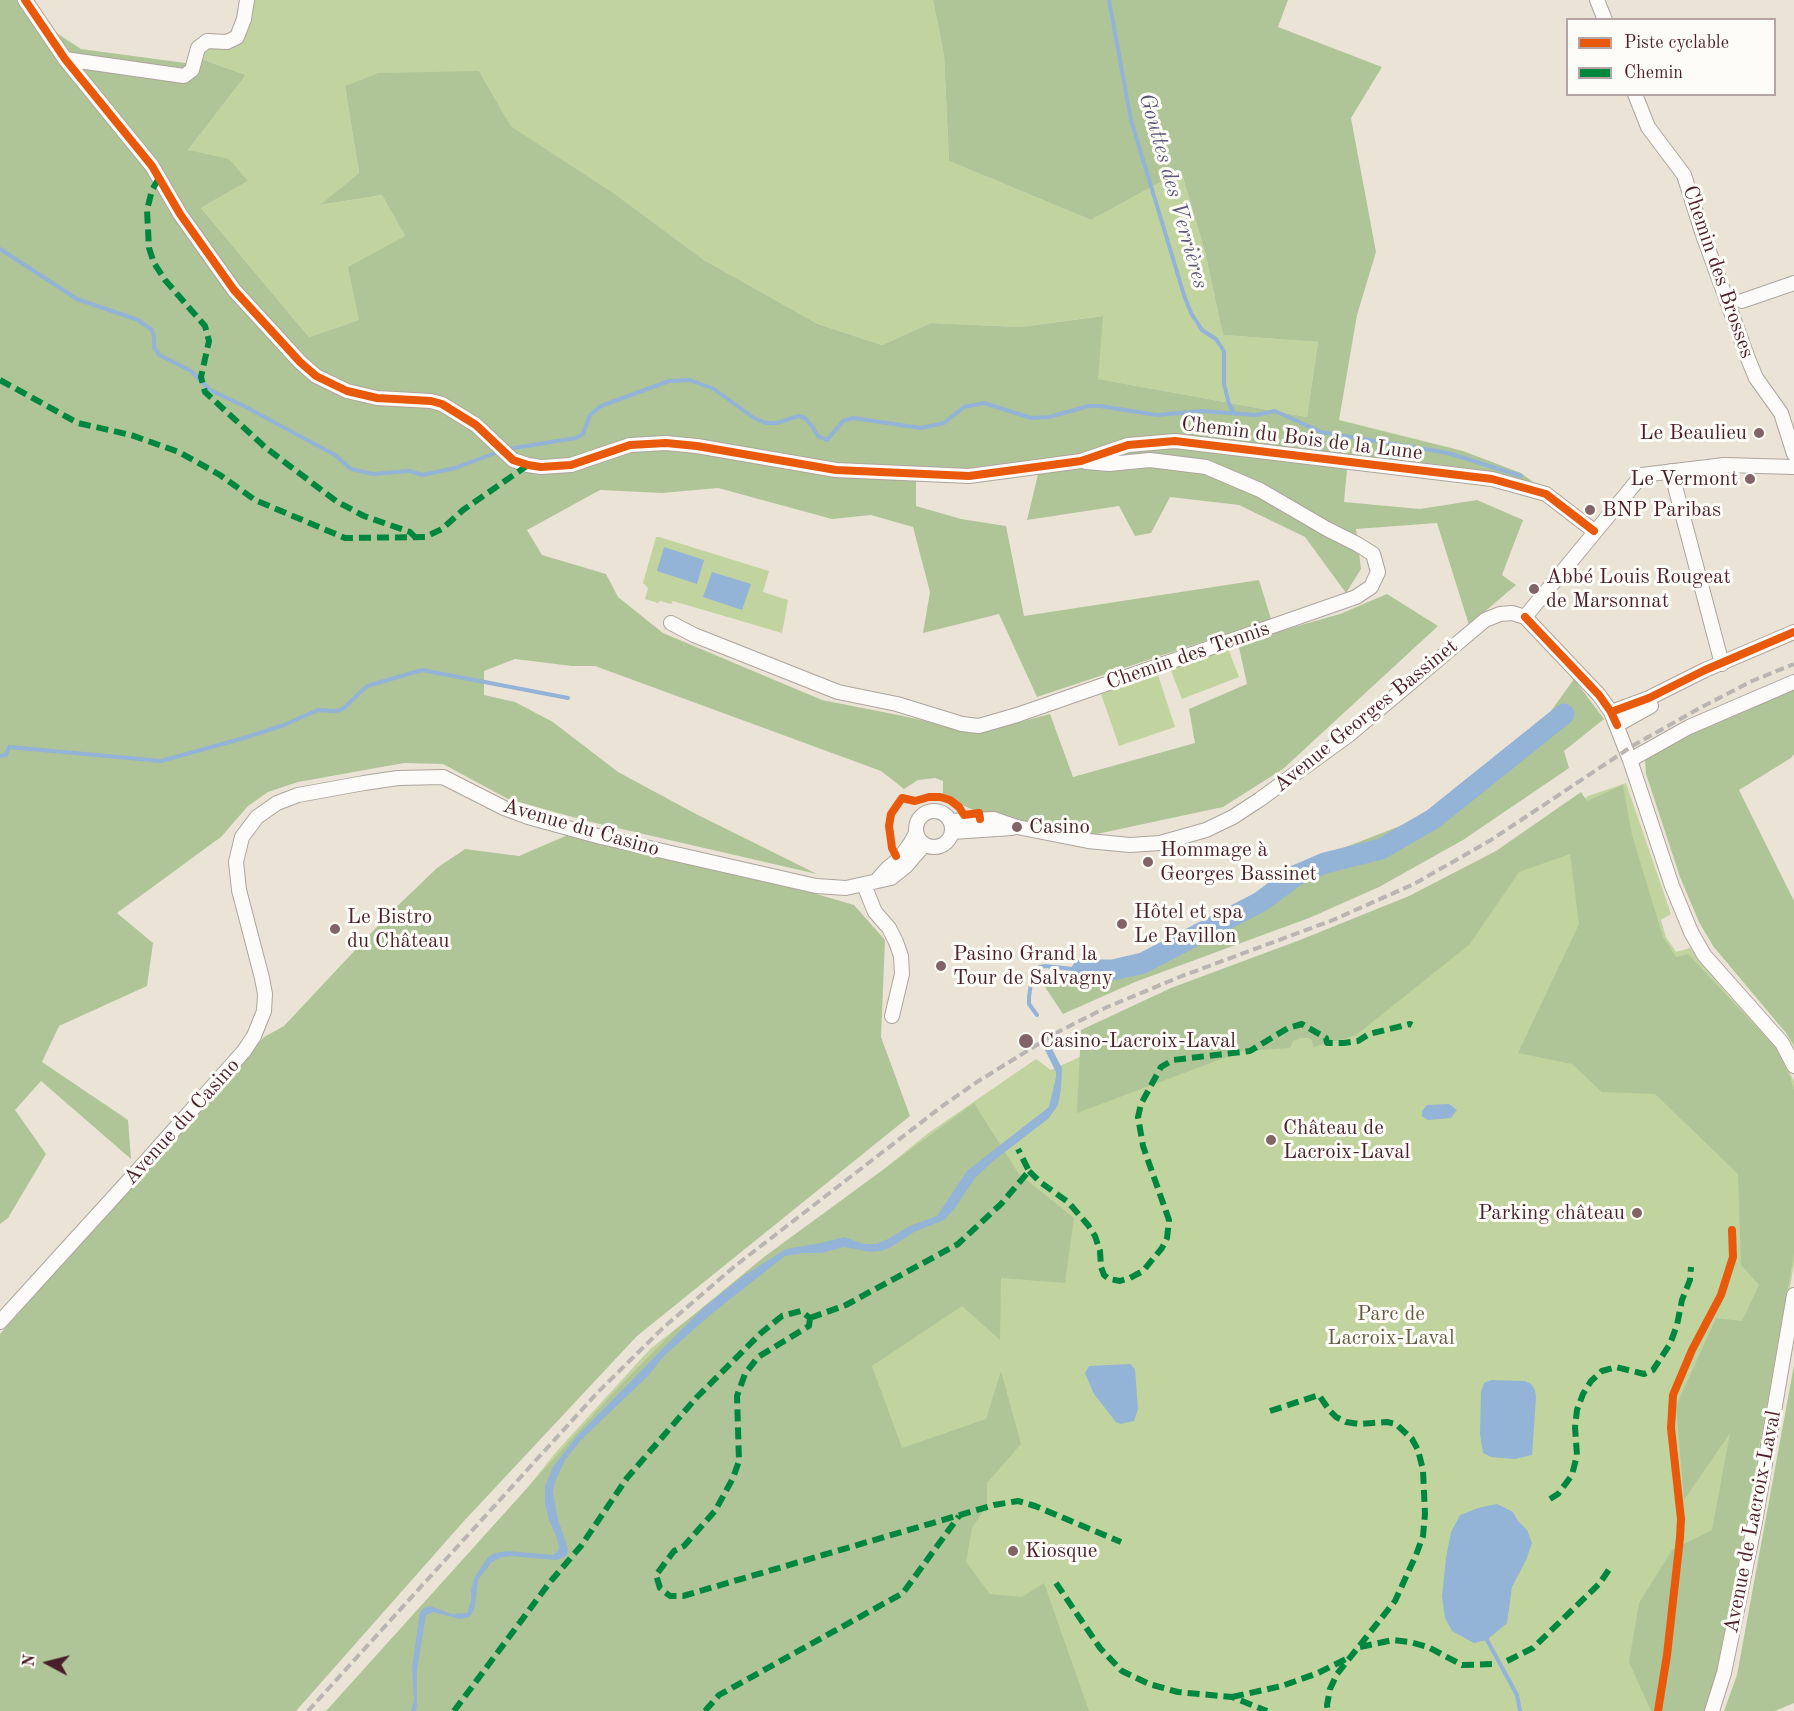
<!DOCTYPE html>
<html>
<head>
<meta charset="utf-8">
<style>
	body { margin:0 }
	#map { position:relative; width:1794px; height:1711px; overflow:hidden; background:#ebe4d6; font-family:"Old Standard TT",serif }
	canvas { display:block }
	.legend { position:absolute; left:1566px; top:18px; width:210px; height:78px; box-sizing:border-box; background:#fdfcf7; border:2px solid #b5a4a5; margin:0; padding:8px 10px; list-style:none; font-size:18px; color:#4a1f2b }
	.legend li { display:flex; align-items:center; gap:12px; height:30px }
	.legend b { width:30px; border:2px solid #b5a4a5 }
	.north { position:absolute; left:18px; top:1633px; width:60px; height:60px; -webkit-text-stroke:4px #fdfcf7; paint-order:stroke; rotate:277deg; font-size:16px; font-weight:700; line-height:24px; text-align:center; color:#4a1f2b }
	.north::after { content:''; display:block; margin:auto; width:21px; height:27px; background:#4a1f2b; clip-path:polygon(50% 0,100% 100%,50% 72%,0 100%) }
</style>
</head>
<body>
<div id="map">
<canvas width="1794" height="1711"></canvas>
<ul class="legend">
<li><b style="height:8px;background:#e8590c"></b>Piste cyclable</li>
<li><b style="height:8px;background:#00873e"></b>Chemin</li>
</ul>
<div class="north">N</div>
</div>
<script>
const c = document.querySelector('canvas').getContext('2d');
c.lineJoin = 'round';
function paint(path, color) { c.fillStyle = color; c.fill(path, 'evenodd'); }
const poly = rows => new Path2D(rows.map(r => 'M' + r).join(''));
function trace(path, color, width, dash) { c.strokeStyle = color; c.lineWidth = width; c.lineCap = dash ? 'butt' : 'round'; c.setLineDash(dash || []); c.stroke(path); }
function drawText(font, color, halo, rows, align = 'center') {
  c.font = font + ' "Old Standard TT",serif'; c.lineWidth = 6; c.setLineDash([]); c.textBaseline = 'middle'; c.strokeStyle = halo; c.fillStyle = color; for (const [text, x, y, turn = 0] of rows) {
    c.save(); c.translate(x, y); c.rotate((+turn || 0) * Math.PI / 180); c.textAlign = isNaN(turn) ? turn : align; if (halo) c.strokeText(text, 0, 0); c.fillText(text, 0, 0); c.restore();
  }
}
paint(poly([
	[247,0,933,0,944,55,949,161,1091,220,1181,171,1205,252,1223,335,1318,342,1307,417,1097,379,1102,316,1020,327,931,323,882,345,818,324,704,260,615,194,511,126,479,71,345,86,359,173,321,205,382,195,405,236,359,320,309,337,201,208,248,181,188,150,246,75,201,59,198,48,236,37],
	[656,537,659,537,769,571,763,592,788,600,782,633,673,601,671,604,660,601,658,603,645,599,648,588,643,583],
	[1228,648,1239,677,1182,699,1170,668],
	[1158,675,1175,727,1119,746,1101,694],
	[1626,783,1671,914,1661,920,1666,937,1676,952,1690,948,1729,996,1777,1047,1794,1081,1794,1265,1739,1567,1712,1688,1704,1711,327,1711,528,1487,556,1452,650,1349,743,1276,786,1249,927,1134,1036,1059,1051,1070,1511,862,1588,796]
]), '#c1d4a0');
paint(poly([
	[0,0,25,0,40,22,81,49,193,64,201,59,246,75,188,150,229,159,248,181,201,208,309,337,359,320,348,267,405,236,382,195,320,205,359,173,345,86,379,73,479,71,511,126,615,194,704,260,818,324,882,345,931,323,1020,327,1103,316,1098,379,1307,417,1318,342,1223,335,1205,252,1181,171,1091,220,949,161,944,55,933,0,1288,0,1278,27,1382,67,1351,118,1376,252,1357,315,1339,420,1463,451,1521,473,1541,488,1348,459,1344,502,1420,509,1477,500,1523,520,1502,575,1516,585,1469,625,1437,523,1356,529,1361,569,1346,593,1305,537,1239,505,1170,497,1151,533,1135,536,1119,506,1027,520,1041,462,971,471,916,466,916,506,961,519,1006,526,1024,616,1259,580,1271,619,1037,697,999,614,923,633,930,592,913,527,871,515,832,519,718,488,662,493,600,490,527,530,542,555,606,574,618,597,663,633,822,700,903,716,979,733,1050,714,1073,777,1195,743,1189,709,1247,684,1238,643,1340,614,1387,594,1438,626,1283,769,1223,807,1092,835,983,814,943,797,943,781,935,778,918,780,904,789,881,771,595,666,572,666,515,659,484,671,484,695,515,702,553,722,618,772,696,814,817,874,587,821,508,799,443,764,404,763,298,782,268,792,248,806,221,837,117,913,153,943,147,986,59,1026,42,1062,128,1120,131,1159,41,1081,15,1110,46,1154,8,1218,0,1224],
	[1574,679,1604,719,1564,751,1569,768,1463,840,1379,887,1309,918,1135,982,1063,1014,1041,981,1134,974,1269,902,1325,855,1436,812,1536,732],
	[1794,689,1794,754,1791,758,1739,790,1794,901,1794,1046,1786,1033,1713,946,1699,922,1680,877,1646,774,1645,758,1712,723],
	[1623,785,1632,835,1663,937,1676,957,1688,954,1776,1048,1790,1077,1794,1090,1794,1254,1714,1694,1707,1711,1651,1711,1629,1662,1639,1603,1672,1550,1712,1530,1730,1433,1684,1500,1676,1406,1716,1318,1742,1321,1759,1285,1741,1265,1738,1174,1655,1094,1602,1092,1572,1064,1518,1053,1579,924,1570,854,1519,872,1470,944,1355,1036,1313,1047,1312,1041,1309,1038,1301,1038,1293,1041,1290,1048,1243,1051,1077,1113,1081,1030,1171,988,1300,940,1409,896,1496,851,1581,792,1587,801],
	[568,835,813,893,854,905,885,940,881,1037,910,1116,637,1336,464,1521,296,1711,0,1711,0,1334,264,1037,284,1026,388,915,437,868,465,849,519,856],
	[974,1103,1018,1173,1074,1218,1065,1283,1001,1278,1000,1340,962,1306,872,1366,902,1448,986,1419,1001,1371,1021,1444,987,1483,987,1505,972,1528,966,1562,990,1594,1022,1597,1044,1583,1089,1711,326,1711,613,1393,674,1331,764,1257],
	[1794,1365,1794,1703,1775,1711,1724,1711,1737,1675]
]), '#afc598');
paint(poly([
	[664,547,704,560,697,584,657,571],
	[712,572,751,584,742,610,703,597],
	[1051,1047,1062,1068,1061,1089,1058,1105,1049,1118,992,1162,975,1178,955,1208,944,1220,914,1232,891,1247,881,1251,871,1252,843,1247,822,1253,803,1253,785,1256,710,1315,663,1357,648,1376,581,1440,565,1460,555,1482,553,1491,557,1516,568,1549,567,1554,565,1557,556,1560,510,1556,499,1558,491,1563,478,1580,475,1607,470,1617,460,1619,433,1612,426,1615,417,1670,417,1703,416,1711,411,1711,414,1700,412,1668,420,1612,424,1608,430,1606,452,1614,467,1613,471,1601,471,1591,474,1578,488,1557,495,1553,508,1551,553,1555,557,1552,559,1548,557,1538,549,1520,545,1504,545,1486,553,1467,578,1435,702,1309,743,1276,786,1249,821,1243,844,1237,864,1244,876,1244,886,1240,910,1226,937,1216,967,1171,1049,1107,1056,1077,1056,1072,1045,1050],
	[1449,1104,1457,1110,1451,1118,1428,1120,1422,1116,1422,1111,1427,1105],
	[1130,1364,1135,1369,1138,1409,1134,1421,1120,1424,1116,1422,1094,1394,1085,1373,1089,1366],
	[1491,1380,1525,1381,1531,1384,1535,1390,1536,1397,1532,1455,1515,1459,1491,1457,1483,1453,1480,1434,1481,1392,1484,1383],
	[1497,1504,1513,1512,1518,1521,1527,1530,1532,1543,1526,1560,1512,1587,1507,1623,1487,1640,1474,1643,1452,1631,1445,1618,1442,1597,1446,1558,1451,1532,1460,1515,1478,1508]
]), '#93b3d7');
trace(poly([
	[1109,0,1131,120,1184,295,1191,313,1202,330,1216,339,1224,351,1224,384,1229,404,1235,414],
	[0,249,77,299,138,320,152,330,154,337,154,347,159,355,191,371,210,390,244,406,335,455,351,469,373,474,410,471,422,475,455,468,498,452],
	[508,449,576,438,583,434,590,415,601,406,669,381,690,380,714,389,754,418,766,423,777,423,798,416,805,418,812,426,818,436,827,440,843,421,853,418,921,428,944,423,964,407,984,403,1031,418,1049,417,1089,406,1100,406,1157,415,1202,411,1256,415,1275,411,1321,432,1448,453,1521,476],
	[0,756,6,755,9,747,161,761,244,738,284,725,318,710,336,711,343,709,367,686,422,670,568,698],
	[1037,1015,1029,1004,1029,997,1031,983,1040,967,1045,966,1082,970],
	[1487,1640,1517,1695,1520,1711]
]), '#93b3d7', 4);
trace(poly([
	[1082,970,1113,970,1143,963,1260,902,1297,875,1325,863,1381,849,1433,819,1564,714]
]), '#93b3d7', 21);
const minor = poly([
	[25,0,65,59,152,166,180,214,234,290,300,362,316,376,347,391,377,398,431,401,442,404,476,425,513,460,528,465,541,467,571,465,630,445,666,443,697,446,836,470,969,476,1081,461,1128,445,1175,441,1492,479,1546,494,1594,531],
	[1597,0,1605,20],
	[65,59,184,76,192,70,198,48,207,41,227,42,237,37,244,19,247,0],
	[1635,94,1648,127,1684,175,1702,232,1747,356,1756,378,1781,413,1794,454],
	[1742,301,1794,283],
	[1671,471,1722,664],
	[1525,617,1642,475,1724,465,1794,467],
	[671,623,694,635,838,692,897,704,962,724,979,726,1017,715,1356,597,1371,587,1378,572,1373,554,1357,544,1327,529,1260,490,1206,467,1150,460,1109,464,1086,462],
	[1611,712,1649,698,1705,670,1794,632],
	[1617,725,1651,706],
	[1630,760,1689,727,1794,682],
	'916 829a18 18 0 1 1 36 0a18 18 0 1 1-36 0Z',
	[950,821,994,819,1017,827,1088,841,1130,845,1160,843,1206,830,1233,817,1259,800,1350,734,1485,620,1500,614,1512,613,1525,617,1599,695,1611,712,1630,760,1672,886,1691,932,1704,955,1782,1043,1794,1066],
	[952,832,1012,828],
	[878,879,888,868,899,859,910,844,916,833],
	[864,885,875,912,889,928,896,942,901,956,902,974,892,1016],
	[0,1322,141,1167,244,1051,254,1036,264,1011,265,994,262,978,239,890,236,862,242,837,257,817,277,803,298,795,364,783,398,778,443,777,504,808,528,817,601,837,816,886,846,888,891,878,906,866,924,845],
	[1712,1711,1724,1673,1755,1522,1794,1295]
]);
trace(minor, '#ada49d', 16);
trace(minor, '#fcfbf9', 14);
trace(poly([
	[308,1711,598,1392,664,1327,735,1266,941,1107,977,1082,1056,1033,1105,1008,1182,976,1333,920,1414,884,1491,840,1634,745,1698,709,1752,681,1794,664]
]), '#bab4b3', 4, [9, 4.5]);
trace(poly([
	[159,178,152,190,147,210,149,248,154,263,165,280,205,326,209,341,201,377,205,392,266,448,336,501,364,516,410,532,416,538],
	[0,380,78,423,131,435,179,452,220,475,255,500,345,538,425,537,442,529,463,510,528,465],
	[1029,1171,1040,1182,1068,1202,1088,1225,1095,1236,1100,1251,1101,1267,1104,1275,1109,1279,1120,1281,1130,1278,1143,1271,1162,1248,1167,1238,1169,1220,1143,1146,1138,1117,1141,1104,1161,1067,1173,1060,1250,1051,1288,1028,1302,1024,1326,1038,1327,1043,1344,1043,1358,1041,1369,1034,1410,1024,1412,1025],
	[810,1318,809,1326,758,1357,745,1374,737,1396,739,1461,733,1478,715,1511,684,1546,674,1551,656,1575,660,1588,670,1596,683,1596,994,1505,1018,1501,1035,1506,1121,1542],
	[810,1318,846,1305,958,1244,1001,1204,1029,1171,1018,1149],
	[1270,1411,1319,1395,1329,1410,1336,1417,1346,1422,1359,1424,1387,1422,1396,1424,1412,1439,1418,1450,1423,1470,1425,1514,1423,1536,1416,1555,1395,1601,1337,1674,1330,1689,1327,1705,1328,1711],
	[1550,1499,1558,1494,1572,1475,1577,1455,1575,1427,1577,1410,1583,1394,1591,1381,1602,1371,1616,1367,1644,1374,1653,1370,1670,1344,1677,1325,1682,1300,1690,1280,1691,1267],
	[1056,1583,1100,1648,1122,1671,1149,1684,1178,1692,1232,1697,1267,1711],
	[1360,1647,1393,1640,1410,1642,1428,1647,1462,1665,1495,1664],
	[1507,1661,1533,1648,1600,1583,1610,1568],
	[1232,1697,1282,1686,1318,1673,1348,1658],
	[454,1711,550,1582,581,1546,627,1478,697,1397,761,1333,782,1316,801,1311,810,1318],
	[705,1711,719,1695,903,1593,959,1516]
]), '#00873e', 6, [12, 6]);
trace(poly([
	[25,0,65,59,152,166,180,214,234,290,300,362,316,376,347,391,377,398,431,401,442,404,476,425,513,460,528,465,541,467,571,465,630,445,666,443,697,446,836,470,969,476,1081,461,1128,445,1175,441,1492,479,1546,494,1594,531],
	[1525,617,1599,695,1611,712,1617,725],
	[1611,712,1649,698,1705,670,1794,632],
	[896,856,892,848,889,826,891,814,902,798,915,801,929,797,940,797,950,800,959,807,964,815,979,813,980,819],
	[1658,1711,1667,1655,1680,1538,1681,1519,1671,1428,1673,1395,1692,1350,1721,1295,1733,1257,1732,1230]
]), '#e8590c', 8);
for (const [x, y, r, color] of [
	[1759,433,6,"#826467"],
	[1750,479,6,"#826467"],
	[1590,510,6,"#826467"],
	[1534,589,6,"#826467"],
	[1017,827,6,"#826467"],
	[1148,862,6,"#826467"],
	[1122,924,6,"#826467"],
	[335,929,6,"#826467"],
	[941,966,6,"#826467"],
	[1026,1041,8,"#826467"],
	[1271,1140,6,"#826467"],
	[1637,1213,6,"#826467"],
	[1013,1551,6,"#826467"]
]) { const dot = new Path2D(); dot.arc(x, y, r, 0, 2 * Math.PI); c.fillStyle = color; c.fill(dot); trace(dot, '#fdfcf7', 2); }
drawText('21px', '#4a1f2b', '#fdfcf7', [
	["Chemin des Brosses",1718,272,71],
	["Chemin du Bois de la Lune",1302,439,7],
	["Chemin des Tennis",1188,656,-19],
	["Avenue Georges Bassinet",1366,716,-39],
	["Avenue du Casino",581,828,16],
	["Avenue du Casino",182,1122,-48],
	["Avenue de Lacroix-Laval",1753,1522,-79]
]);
drawText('21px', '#4a1f2b', '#fdfcf7', [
	["Le Beaulieu",1747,433,"right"],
	["Le Vermont",1738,479,"right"],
	["BNP Paribas",1602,510],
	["Abbé Louis Rougeat",1546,577],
	["de Marsonnat",1546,601],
	["Casino",1029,827],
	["Hommage à",1160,850],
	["Georges Bassinet",1160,874],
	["Hôtel et spa",1134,912],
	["Le Pavillon",1134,936],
	["Le Bistro",347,917],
	["du Château",347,941],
	["Pasino Grand la",953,954],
	["Tour de Salvagny",953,978],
	["Casino-Lacroix-Laval",1040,1041],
	["Château de",1283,1128],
	["Lacroix-Laval",1283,1152],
	["Parking château",1625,1213,"right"],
	["Kiosque",1025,1551]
], 'left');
drawText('21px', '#675a44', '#fdfcf7', [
	["Parc de",1391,1314],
	["Lacroix-Laval",1391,1338]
]);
drawText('italic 22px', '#5a5878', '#fdfcf7', [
	["Gouttes des Verrières",1173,191,74]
]);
</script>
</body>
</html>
